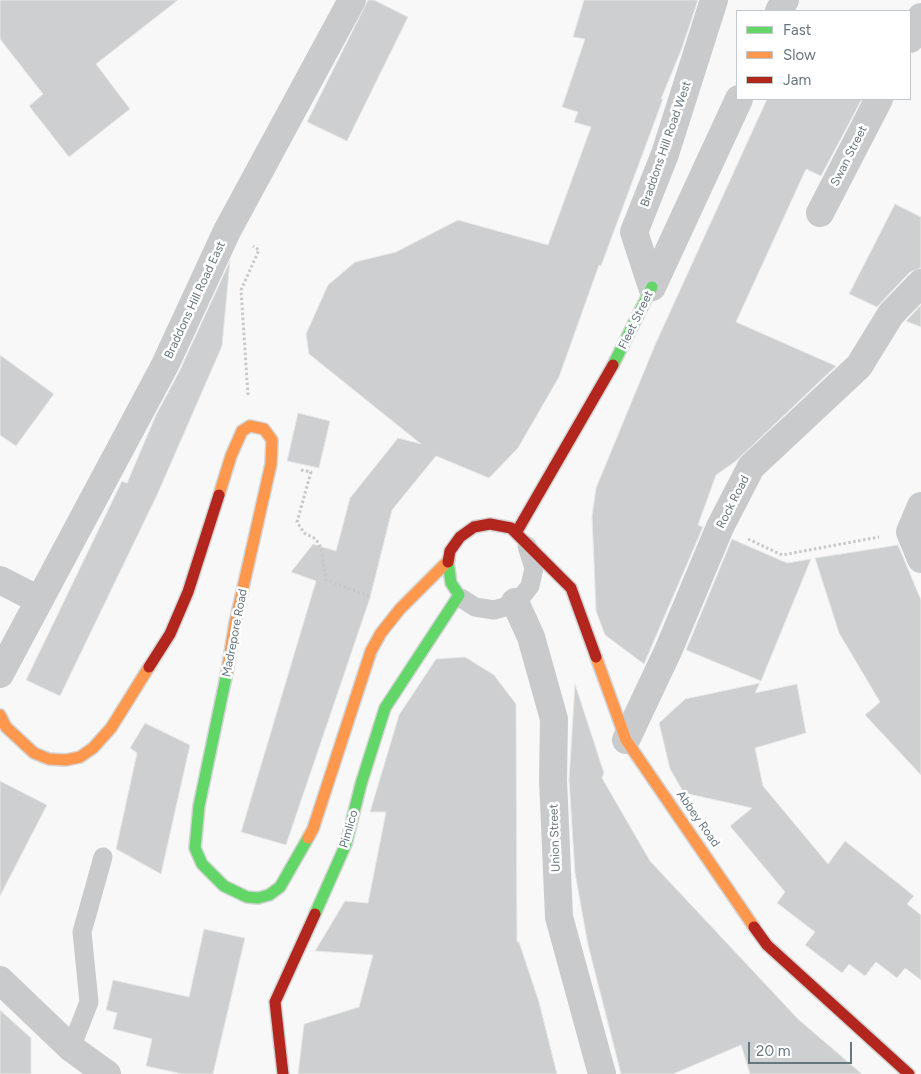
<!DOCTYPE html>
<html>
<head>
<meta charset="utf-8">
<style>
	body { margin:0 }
	#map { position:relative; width:921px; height:1074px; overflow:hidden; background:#f8f8f8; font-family:Figtree,sans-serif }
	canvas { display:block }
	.legend { position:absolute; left:736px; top:10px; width:175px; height:90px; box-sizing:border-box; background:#fff; border:1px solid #c2c8cb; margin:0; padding:6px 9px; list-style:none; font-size:15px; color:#66767e }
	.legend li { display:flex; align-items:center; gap:10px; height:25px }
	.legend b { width:25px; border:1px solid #c2c8cb }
	.scale { position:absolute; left:748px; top:1042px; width:104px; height:22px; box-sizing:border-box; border:2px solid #66767e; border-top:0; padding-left:6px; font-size:15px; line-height:18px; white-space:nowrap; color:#66767e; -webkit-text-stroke:4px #fff; paint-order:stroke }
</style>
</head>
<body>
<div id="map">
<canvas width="921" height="1074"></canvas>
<ul class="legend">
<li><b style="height:6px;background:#63d668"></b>Fast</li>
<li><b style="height:6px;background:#ff974d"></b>Slow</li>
<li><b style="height:6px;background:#b3261e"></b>Jam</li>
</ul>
<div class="scale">20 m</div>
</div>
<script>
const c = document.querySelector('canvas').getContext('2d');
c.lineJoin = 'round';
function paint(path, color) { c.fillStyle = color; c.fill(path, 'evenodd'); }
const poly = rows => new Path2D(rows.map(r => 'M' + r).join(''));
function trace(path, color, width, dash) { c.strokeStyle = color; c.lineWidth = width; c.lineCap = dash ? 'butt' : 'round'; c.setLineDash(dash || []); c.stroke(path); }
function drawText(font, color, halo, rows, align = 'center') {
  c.font = font + ' Figtree,sans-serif'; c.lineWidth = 5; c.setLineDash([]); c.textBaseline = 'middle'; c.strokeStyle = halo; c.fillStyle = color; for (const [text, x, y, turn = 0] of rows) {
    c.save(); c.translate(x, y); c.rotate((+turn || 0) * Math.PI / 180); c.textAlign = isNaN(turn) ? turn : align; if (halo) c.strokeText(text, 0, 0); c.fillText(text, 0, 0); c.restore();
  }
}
const building = poly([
	[0,0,178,0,96,64,130,109,69,157,29,106,43,94,0,39,0,0],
	[368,0,374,0,408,17,347,141,307,122,368,0],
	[584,0,698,0,682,48,661,99,663,99,601,266,599,265,559,377,518,448,489,478,436,456,392,510,370,598,286,845,241,832,316,581,291,572,313,544,336,551,350,498,398,438,421,444,309,354,306,334,328,285,355,262,396,252,458,220,548,245,591,127,574,122,578,112,562,107,585,39,573,37,584,0],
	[767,99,862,99,821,176,806,169,736,322,836,366,736,461,716,475,698,525,703,527,644,664,605,635,596,611,592,516,596,488,655,345,767,99],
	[895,204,921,217,921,268,910,272,877,307,849,294,895,204],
	[230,261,222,346,158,493,60,696,26,680,122,481,127,483,156,415,179,372,230,261],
	[921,305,921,327,906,321,921,305],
	[0,355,54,394,16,446,0,435,0,355],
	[298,413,330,421,319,468,287,461,298,413],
	[732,539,787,563,811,559,761,681,686,650,732,539],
	[898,545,921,600,921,775,865,715,880,702,839,633,815,558,898,545],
	[465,657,494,675,516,704,517,942,519,942,539,1002,557,1074,298,1074,304,1024,359,1007,373,955,315,951,345,901,368,903,386,812,370,812,399,715,436,659,465,657],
	[760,683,755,693,797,684,806,733,755,748,763,786,828,864,845,841,914,896,907,904,921,915,921,980,905,968,897,978,876,962,865,976,849,964,842,973,805,945,815,932,777,903,785,892,730,826,752,808,684,793,670,769,659,723,685,699,760,683],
	[575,684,604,773,602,778,650,861,798,1019,862,1074,750,1074,741,1045,673,1074,621,1074,588,945,575,873,569,780,575,684],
	[145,723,190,745,161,874,116,849,137,753,130,748,145,723],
	[0,781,47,805,0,896,0,781],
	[204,929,245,938,213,1074,182,1074,146,1066,152,1039,113,1029,117,1013,106,1010,113,980,189,997,204,929],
	[0,1010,31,1038,31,1074,0,1074,0,1010]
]);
paint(building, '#cdcfd0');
trace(building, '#e8e8e8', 1);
const fast = poly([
	[613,365,652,287],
	[227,672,199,806,195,848,202,864,224,886,247,897,258,898,269,895,280,887,308,838],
	[315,914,346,844,361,784,385,708,459,595,451,583,448,562]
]);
const slow = poly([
	[219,495,231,456,242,431,250,426,264,429,272,440,271,464,235,623,227,672],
	[596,657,626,740,754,927],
	[0,715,6,727,34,753,49,759,66,760,80,757,93,748,111,728,149,667],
	[308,838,313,829,371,651,381,633,400,609,449,560]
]);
const jam = poly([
	[516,533,613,365],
	[448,562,450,551,460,537,474,527,490,524,511,528,571,588,596,657],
	[149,667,170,634,188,592,219,495],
	[754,927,767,945,909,1074],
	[283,1074,275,1002,315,914]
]);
trace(fast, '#d3d4d5', 14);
trace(slow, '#d3d4d5', 14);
trace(jam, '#d3d4d5', 14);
trace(poly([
	[248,395,241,290,259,250,253,246],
	[301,470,311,472,297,522,304,533,316,539,321,548,326,580,369,596],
	[748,539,782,555,879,537]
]), '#c7c8c9', 3, [2.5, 2.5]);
trace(poly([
	[461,598,475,607,494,610,508,606,519,600,530,586,534,568,527,546],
	[71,1048,89,1002,82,932,103,857]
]), '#c9cacb', 19);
trace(poly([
	[779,11,785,0],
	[910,39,921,17],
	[820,213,879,99],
	[652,287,634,232,665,154,714,0],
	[652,287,739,99],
	[921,506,910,532,921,559],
	[0,580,39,600],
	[515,602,531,637,554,719,553,780,559,917,602,1074],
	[0,674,165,365,227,231,352,0],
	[626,740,668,651,720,527,751,467,859,366,891,314,921,283],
	[0,980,71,1048,107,1074]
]), '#c9cacb', 28);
trace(fast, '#63d668', 11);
trace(slow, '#ff974d', 11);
trace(jam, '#b3261e', 11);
drawText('12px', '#66767e', '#fff', [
	["Braddons Hill Road West",666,144,-71],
	["Swan Street",849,156,-63],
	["Braddons Hill Road East",195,300,-65],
	["Fleet Street",636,320,-64],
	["Rock Road",733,502,-63],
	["Madrepore Road",235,633,-79],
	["Abbey Road",698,819,55],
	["Pimlico",349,829,-74],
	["Union Street",555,838,-92]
]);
</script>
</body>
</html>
